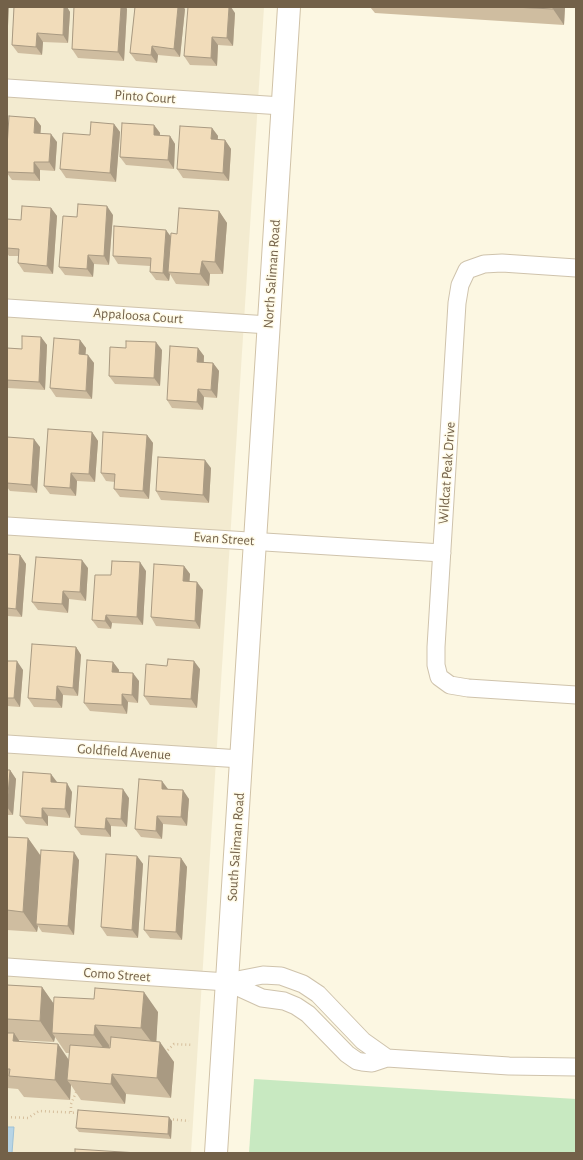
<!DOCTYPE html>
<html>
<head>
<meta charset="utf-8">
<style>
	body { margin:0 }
	#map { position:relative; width:583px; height:1160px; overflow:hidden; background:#fcf7e2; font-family:"Alegreya Sans",sans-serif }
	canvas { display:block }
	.frame { position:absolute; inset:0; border:8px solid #736149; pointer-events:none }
</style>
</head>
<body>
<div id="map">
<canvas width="583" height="1160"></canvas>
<div class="frame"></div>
</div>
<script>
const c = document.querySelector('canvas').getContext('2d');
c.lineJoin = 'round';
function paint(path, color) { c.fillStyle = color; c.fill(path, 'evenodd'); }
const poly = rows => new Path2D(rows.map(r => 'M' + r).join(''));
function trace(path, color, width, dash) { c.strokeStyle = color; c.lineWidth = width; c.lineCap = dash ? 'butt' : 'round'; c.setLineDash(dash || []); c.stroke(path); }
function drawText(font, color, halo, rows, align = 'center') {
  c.font = font + ' "Alegreya Sans",sans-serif'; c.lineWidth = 3; c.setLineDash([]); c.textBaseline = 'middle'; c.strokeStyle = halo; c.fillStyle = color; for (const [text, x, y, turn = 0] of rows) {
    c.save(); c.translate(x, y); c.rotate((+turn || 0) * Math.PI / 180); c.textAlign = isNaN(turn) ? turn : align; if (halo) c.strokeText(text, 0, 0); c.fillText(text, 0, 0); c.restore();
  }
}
paint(poly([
	[7,7,264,7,191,1153,7,1153]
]), '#f3ebd0');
paint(poly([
	[254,1079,576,1099,576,1153,249,1153]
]), '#c8e9c1');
const water = poly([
	[7,1127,14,1127,12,1153,7,1153,7,1127]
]);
paint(water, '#b7d4e5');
trace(water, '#9dc1d7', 1);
const street = poly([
	[7,88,282,106],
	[576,268,502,263,484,264,467,270,460,285,457,303,436,647,436,665,439,677,450,685,468,688,576,695],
	[7,308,269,325],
	[7,526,442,553],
	[7,744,241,759],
	[7,967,227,982,263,975,281,976,303,984,318,994,363,1041,387,1058],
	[227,982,262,998,284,1001,296,1006,308,1014,347,1054,357,1061,362,1062,372,1063,387,1058,509,1066,576,1067]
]);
const secondary = poly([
	[216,1153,289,7]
]);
trace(street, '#cfc3ac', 19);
trace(secondary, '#d0c2a7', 24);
trace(poly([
	[165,1053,174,1044,193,1045],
	[71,1112,71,1104,77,1090],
	[7,1117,28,1118,39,1111,80,1113],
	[169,1119,189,1121]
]), '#d6bf9d', 2.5, [1, 3]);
trace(street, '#fff', 17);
trace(secondary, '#fff', 22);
paint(poly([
	[14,7,67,7,70,12,68,43,43,42,42,55,18,53,12,45],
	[74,7,126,7,127,9,124,61,78,58,72,49],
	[135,7,183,7,185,9,180,57,158,55,157,63,136,61,130,53],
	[370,7,565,7,564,25,375,13],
	[235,13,233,46,218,45,217,66,190,65,184,56],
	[35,118,41,126,40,133,57,142,55,171,40,170,40,181,12,180,7,173,7,147],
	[114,124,120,132,116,182,66,178,60,169,90,135],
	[154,125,160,133,160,135,170,136,175,144,174,169,126,165,120,157],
	[212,128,218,136,217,140,225,140,231,149,229,181,183,178,177,169],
	[51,208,57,216,53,274,24,272,18,263,19,256,9,256,7,253,7,219,21,220],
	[219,211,227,223,223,274,210,274,209,286,176,284,170,274,169,281,156,280,150,272,150,266,118,264,113,256,177,234],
	[113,215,109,265,94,264,93,277,65,275,59,267,77,217],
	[41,337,47,345,45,390,7,388,7,348,22,349],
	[80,340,86,348,85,354,94,363,92,399,56,397,50,388],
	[198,348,204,356,204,362,213,363,219,371,217,398,204,397,203,410,172,408,167,400],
	[162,350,160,386,115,384,109,376],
	[92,432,98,441,95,482,77,481,76,496,50,494,44,486],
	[147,435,153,443,149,499,120,497,114,489,115,482,106,481,101,473],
	[7,437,40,447,37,493,10,491,7,487],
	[211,468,209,503,161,500,156,491],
	[7,554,20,555,26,564,22,617,7,616],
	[184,566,190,574,189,581,203,590,200,629,156,626,151,617],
	[88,568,86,601,69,599,68,613,38,610,32,602],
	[146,571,143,625,112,623,111,629,98,628,92,620,111,575],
	[76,647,81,655,78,696,63,695,62,708,34,707,28,698],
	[7,661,23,670,20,707,7,706],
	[113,662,119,670,119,672,139,681,138,703,128,702,127,714,90,711,84,703],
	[167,666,200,669,197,708,150,705,144,696],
	[7,770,10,770,16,779,13,815,7,815],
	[57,782,57,783,72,792,70,818,48,816,48,826,26,824,20,816],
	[168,789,189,799,187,826,163,824,162,839,141,837,135,829],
	[129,798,127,827,111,826,111,837,81,835,75,827],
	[7,837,28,838,41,856,79,860,74,935,42,932,38,926,37,932,7,930],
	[137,856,143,864,138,938,107,936,101,927],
	[181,858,187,867,182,940,150,938,144,930],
	[7,985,42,987,53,1003,158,1012,156,1041,174,1062,171,1098,126,1094,125,1104,81,1100,71,1085,70,1100,24,1097,18,1089,7,1088],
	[55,1037,66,1053,69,1053,69,1060,58,1044,19,1042,18,1040,54,1042],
	[172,1121,171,1139,79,1132,76,1128]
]), '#cfbda0');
paint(poly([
	[7,7,9,7,7,45],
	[64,7,67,7,70,12,68,43,63,35],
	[121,7,126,7,127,9,124,61,118,52],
	[178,7,183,7,185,9,180,57,174,49],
	[229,7,231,7,235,13,233,46,227,38],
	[553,7,565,7,564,25,553,9],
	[37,33,43,42,42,55,36,47],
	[212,37,218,45,217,66,211,58],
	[152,46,158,55,157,63,151,55],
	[35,118,41,126,40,141,34,133],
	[114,124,120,132,116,182,110,173],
	[154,125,160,133,159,143,154,135],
	[212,128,218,136,217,148,211,139],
	[51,134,57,142,55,171,49,162],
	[170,136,175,144,174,169,168,160],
	[225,140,231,149,229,181,223,173],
	[34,162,40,170,40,181,34,173],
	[107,206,113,215,109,265,104,256],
	[51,208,57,216,53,274,47,266],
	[219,211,227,223,223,274,215,262],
	[166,230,172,238,168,272,170,274,169,281,163,273],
	[88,255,94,264,93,277,87,269],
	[202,261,210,274,209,286,200,274],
	[41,337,47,345,45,390,39,382],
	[80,340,86,348,85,362,79,354],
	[156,342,162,350,160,386,154,378],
	[198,348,204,356,203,370,197,362],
	[88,355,94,363,92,399,86,391],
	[213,363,219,371,217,398,211,390],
	[198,389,204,397,203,410,197,402],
	[92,432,98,441,95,482,89,474],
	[147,435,153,443,149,499,143,491],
	[34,439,40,447,37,493,31,485],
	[205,460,211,468,209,503,203,495],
	[71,473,77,481,76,496,70,488],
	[20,555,26,564,22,617,16,609],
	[82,560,88,568,86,601,80,592],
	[140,562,146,571,143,625,137,617],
	[184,566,190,574,189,589,183,581],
	[197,582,203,590,200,629,195,621],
	[63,591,69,599,68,613,62,604],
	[106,615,112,623,111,629,105,621],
	[76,647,81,655,78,696,73,688],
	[17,661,23,670,20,707,14,698],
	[194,661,200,669,197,708,191,699],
	[113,662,119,670,118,680,112,672],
	[133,673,139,681,138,703,132,695],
	[57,686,63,695,62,708,56,700],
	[122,694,128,702,127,714,122,705],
	[10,770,16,779,13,815,7,807],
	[51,774,57,782,57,791,51,782],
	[162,781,168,789,162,789],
	[67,783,72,792,70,818,65,809],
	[123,789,129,798,127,827,121,819],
	[183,790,189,799,187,826,181,817],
	[42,808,48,816,48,826,42,818],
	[157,816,163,824,162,839,156,831],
	[106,818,111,826,111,837,105,829],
	[28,838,42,858,36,924,38,926,37,932,23,912],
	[74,852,79,860,74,935,68,926],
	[137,856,143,864,138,938,132,930],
	[181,858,187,867,182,940,176,932],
	[42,987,56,1007,52,1033,55,1037,54,1042,40,1021],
	[144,992,158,1012,156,1048,141,1028],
	[95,1025,109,1045,109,1056,94,1035],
	[14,1033,28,1054,13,1041],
	[160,1042,174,1062,171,1098,157,1078],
	[58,1044,72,1065,67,1080,71,1085,70,1100,55,1080],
	[112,1074,126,1094,125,1104,111,1084],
	[169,1117,172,1121,171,1139,168,1134]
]), '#a99a82');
const building = poly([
	[14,7,64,7,63,35,37,33,36,47,12,45,14,7],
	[74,7,121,7,118,52,72,49,74,7],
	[135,7,178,7,174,49,152,46,151,55,130,53,135,7],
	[188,7,229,7,227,38,212,37,211,58,184,56,188,7],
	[513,7,553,7,553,9,513,7],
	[9,116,35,118,34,133,51,134,49,162,34,162,34,173,7,172,7,147,9,116],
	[91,122,114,124,110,173,60,169,63,133,90,135,91,122],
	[122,123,154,125,154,135,170,136,168,160,120,157,122,123],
	[180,126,212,128,211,139,225,140,223,173,177,169,180,126],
	[78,204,107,206,104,256,88,255,87,269,59,267,63,216,77,217,78,204],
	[22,206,51,208,47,266,18,263,19,249,7,248,7,219,21,220,22,206],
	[179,208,219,211,215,262,202,261,200,274,168,272,171,233,177,234,179,208],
	[114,226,166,230,163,273,150,272,151,258,113,256,114,226],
	[22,336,41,337,39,382,7,380,7,348,22,349,22,336],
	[54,338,80,340,79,354,88,355,86,391,50,388,54,338],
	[126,341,156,342,154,378,109,376,110,347,126,348,126,341],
	[170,346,198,348,197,362,213,363,211,390,198,389,197,402,167,400,170,346],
	[48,429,92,432,89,474,71,473,70,488,44,486,48,429],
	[103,432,147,435,143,491,114,489,115,474,101,473,103,432],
	[7,437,34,439,31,485,7,483,7,437],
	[158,457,205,460,203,495,156,491,158,457],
	[7,554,20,555,16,609,7,608,7,554],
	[36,557,82,560,80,592,63,591,62,604,32,602,36,557],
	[112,561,140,562,137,617,106,615,105,621,92,620,95,575,111,575,112,561],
	[154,564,184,566,183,581,197,582,195,621,151,617,154,564],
	[32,644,76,647,73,688,57,686,56,700,28,698,32,644],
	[168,659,194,661,191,699,144,696,146,664,167,666,168,659],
	[87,660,113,662,112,672,133,673,132,695,122,694,122,705,84,703,87,660],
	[7,661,17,661,14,698,7,698,7,661],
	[7,770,10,770,7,807,7,770],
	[23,772,51,774,51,782,67,783,65,809,42,808,42,818,20,816,23,772],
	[139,779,162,781,162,789,183,790,181,817,157,816,156,831,135,829,139,779],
	[78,786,123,789,121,819,106,818,105,829,75,827,78,786],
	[7,837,28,838,23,912,7,910,7,837],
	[41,850,74,852,68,926,36,924,41,850],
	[106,854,137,856,132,930,101,927,106,854],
	[149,856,181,858,176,932,144,930,149,856],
	[7,985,42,987,40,1021,7,1019,7,985],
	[95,988,144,992,141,1028,95,1025,94,1035,52,1033,54,997,94,999,95,988],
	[7,1033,14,1033,13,1041,58,1044,55,1080,9,1076,10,1069,7,1069,7,1033],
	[111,1037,160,1042,157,1078,112,1074,111,1084,67,1080,70,1045,110,1048,111,1037],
	[78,1110,169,1117,168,1134,76,1128,78,1110],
	[75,1149,138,1153,75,1153,75,1149]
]);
paint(building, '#f1dcba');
trace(building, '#a99a82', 1);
drawText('14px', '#736149', '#fffbe8', [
	["Pinto Court",145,97,4],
	["North Saliman Road",272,274,-86],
	["Appaloosa Court",138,316,4],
	["Wildcat Peak Drive",447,473,-86],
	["Evan Street",224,539,4],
	["Goldfield Avenue",124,752,4],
	["South Saliman Road",236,847,-86],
	["Como Street",117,975,4]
]);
</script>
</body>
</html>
